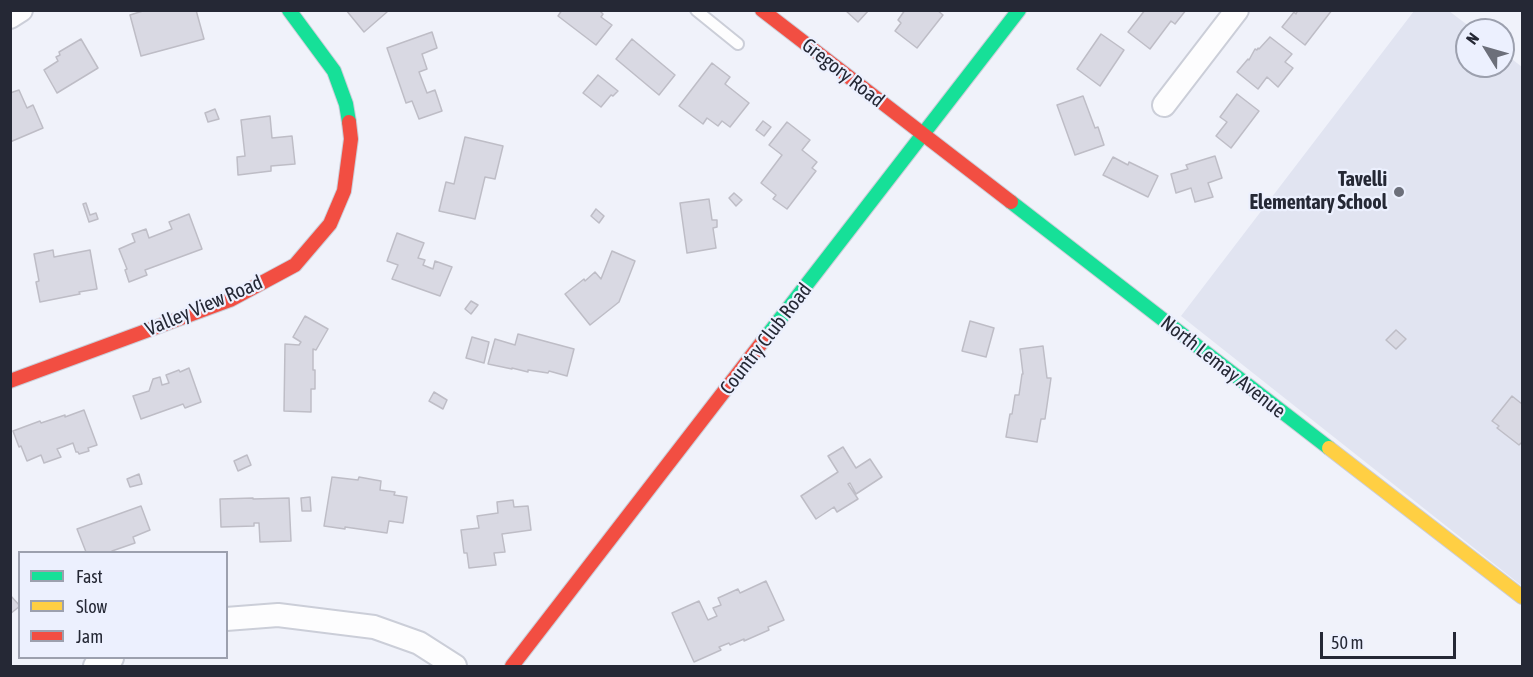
<!DOCTYPE html>
<html>
<head>
<meta charset="utf-8">
<style>
	body { margin:0 }
	#map { position:relative; width:1533px; height:677px; overflow:hidden; background:#f0f2fa; font-family:"Asap Condensed",sans-serif }
	canvas { display:block }
	.frame { position:absolute; inset:0; border:12px solid #252835; pointer-events:none }
	.legend { position:absolute; left:18px; top:551px; width:210px; height:108px; box-sizing:border-box; background:#ecf0fe; border:2px solid #9ca0ae; margin:0; padding:8px 10px; list-style:none; font-size:18px; color:#252835 }
	.legend li { display:flex; align-items:center; gap:12px; height:30px }
	.legend b { width:30px; border:2px solid #9ca0ae }
	.north { position:absolute; left:1455px; top:18px; width:60px; height:60px; box-sizing:border-box; background:#ecf0fe; border:2px solid #9ca0ae; border-radius:50%; rotate:307deg; font-size:16px; font-weight:700; line-height:24px; text-align:center; color:#252835 }
	.north::after { content:''; display:block; margin:auto; width:21px; height:27px; background:#6c6f7a; clip-path:polygon(50% 0,100% 100%,50% 72%,0 100%) }
	.scale { position:absolute; left:1320px; top:632px; width:136px; height:27px; box-sizing:border-box; border:3px solid #252835; border-top:0; padding-left:8px; font-size:18px; line-height:21px; white-space:nowrap; color:#252835; -webkit-text-stroke:4px #ecf0fe; paint-order:stroke }
</style>
</head>
<body>
<div id="map">
<canvas width="1533" height="677"></canvas>
<div class="frame"></div>
<ul class="legend">
<li><b style="height:8px;background:#16e098"></b>Fast</li>
<li><b style="height:8px;background:#ffcf43"></b>Slow</li>
<li><b style="height:8px;background:#f24e42"></b>Jam</li>
</ul>
<div class="north">N</div>
<div class="scale">50 m</div>
</div>
<script>
const c = document.querySelector('canvas').getContext('2d');
c.lineJoin = 'round';
function paint(path, color) { c.fillStyle = color; c.fill(path, 'evenodd'); }
const poly = rows => new Path2D(rows.map(r => 'M' + r).join(''));
function trace(path, color, width, dash) { c.strokeStyle = color; c.lineWidth = width; c.lineCap = dash ? 'butt' : 'round'; c.setLineDash(dash || []); c.stroke(path); }
function drawText(font, color, halo, rows, align = 'center') {
  c.font = font + ' "Asap Condensed",sans-serif'; c.lineWidth = 4.5; c.setLineDash([]); c.textBaseline = 'middle'; c.strokeStyle = halo; c.fillStyle = color; for (const [text, x, y, turn = 0] of rows) {
    c.save(); c.translate(x, y); c.rotate((+turn || 0) * Math.PI / 180); c.textAlign = isNaN(turn) ? turn : align; if (halo) c.strokeText(text, 0, 0); c.fillText(text, 0, 0); c.restore();
  }
}
paint(poly([
	[1414,11,1449,11,1474,30,1467,30,1467,66,1503,66,1503,52,1522,67,1522,586,1181,316]
]), '#e1e4f1');
const building = poly([
	[146,10,196,10,204,39,141,56,130,15,146,10],
	[346,10,385,10,387,12,364,32,346,10],
	[562,10,599,10,603,14,601,17,612,25,596,45,558,16,562,10],
	[845,10,869,10,858,22,845,10],
	[905,10,937,10,943,15,917,48,895,31,901,23,898,20,905,10],
	[1145,10,1186,10,1175,24,1171,21,1150,49,1128,32,1145,10],
	[1298,10,1332,10,1305,45,1282,27,1294,12,1296,14,1298,10],
	[432,32,437,48,422,54,427,69,419,72,427,93,435,90,442,111,419,119,412,101,406,103,387,48,432,32],
	[1101,34,1124,50,1100,86,1077,69,1101,34],
	[1270,37,1292,54,1285,62,1293,68,1278,87,1267,77,1258,89,1237,72,1248,59,1249,60,1255,49,1257,50,1258,48,1259,49,1270,37],
	[81,39,98,68,57,93,44,70,58,61,56,57,60,55,59,52,81,39],
	[632,39,675,75,659,95,616,59,632,39],
	[712,63,730,77,725,84,749,103,730,127,722,121,718,126,707,118,703,124,679,106,712,63],
	[598,75,618,91,613,96,611,95,601,107,583,93,598,75],
	[19,90,27,108,33,105,43,128,10,142,10,93,19,90],
	[1237,94,1259,111,1231,148,1216,136,1227,122,1220,117,1237,94],
	[1083,96,1095,128,1098,127,1104,145,1075,155,1057,105,1083,96],
	[215,109,219,119,208,122,205,113,215,109],
	[270,116,272,138,292,136,295,164,271,166,271,171,238,175,237,157,245,156,241,120,270,116],
	[763,121,771,127,764,136,756,130,763,121],
	[787,122,810,140,802,150,817,162,812,168,816,171,787,209,773,199,776,195,761,183,782,155,769,145,787,122],
	[465,137,503,146,495,179,485,177,475,219,439,211,446,182,454,184,465,137],
	[1215,156,1222,178,1208,183,1213,197,1195,202,1191,188,1176,193,1171,174,1188,169,1186,165,1215,156],
	[1113,157,1128,165,1129,162,1158,176,1148,197,1103,175,1113,157],
	[734,193,742,200,736,206,729,198,734,193],
	[709,199,712,220,717,220,717,227,713,228,716,248,687,253,680,203,709,199],
	[86,203,90,215,96,213,98,219,89,222,83,204,86,203],
	[596,209,604,216,599,223,591,216,596,209],
	[189,214,202,249,145,270,147,275,129,282,125,270,127,269,119,249,135,242,132,234,146,229,149,238,172,229,169,222,189,214],
	[397,233,424,243,418,258,425,260,423,265,433,269,435,261,452,267,440,296,392,279,398,265,387,261,397,233],
	[53,250,54,257,90,250,97,289,79,292,80,294,40,302,36,282,39,281,34,254,53,250],
	[612,251,635,261,619,302,590,325,565,294,584,279,585,281,595,272,601,279,612,251],
	[471,301,478,305,471,314,465,309,471,301],
	[305,316,328,329,316,350,313,349,313,370,315,370,315,389,311,389,311,412,284,411,285,344,299,345,301,342,293,337,305,316],
	[970,321,994,328,986,357,962,351,970,321],
	[1396,330,1406,339,1396,349,1386,340,1396,330],
	[518,334,574,349,567,376,549,371,548,373,528,370,528,372,512,368,512,369,488,364,495,339,515,345,518,334],
	[472,337,489,342,484,363,466,358,472,337],
	[1043,346,1047,378,1051,378,1045,419,1041,419,1037,442,1006,437,1010,414,1012,414,1015,395,1019,395,1022,374,1023,374,1020,349,1043,346],
	[189,368,201,402,185,408,183,404,141,419,133,396,149,391,153,379,160,377,162,385,169,383,166,375,179,370,180,372,189,368],
	[434,392,447,400,443,409,429,401,434,392],
	[1512,396,1522,404,1522,444,1521,443,1519,445,1497,428,1499,426,1492,421,1512,396],
	[84,410,97,445,88,448,89,451,79,454,78,452,76,452,73,443,57,449,61,457,44,463,41,455,27,461,21,446,19,447,13,431,40,421,41,423,65,415,65,417,84,410],
	[843,447,856,468,870,459,882,477,856,494,850,483,848,484,858,499,837,512,834,507,816,519,801,496,838,472,828,456,843,447],
	[247,455,251,465,238,471,234,461,247,455],
	[139,474,142,484,130,487,127,479,139,474],
	[332,477,358,480,359,477,381,481,380,490,395,492,394,495,407,497,403,523,389,521,387,533,345,527,345,529,324,526,332,477],
	[310,497,311,511,302,511,301,498,310,497],
	[253,498,253,499,289,498,291,541,260,542,259,523,254,523,254,526,221,527,220,499,253,498],
	[513,500,514,507,528,506,531,530,502,534,505,552,494,553,496,565,469,568,467,553,464,553,461,530,479,528,477,516,498,513,497,502,513,500],
	[141,506,150,530,133,537,135,543,112,551,112,552,86,552,77,529,141,506],
	[766,581,784,620,768,627,769,630,744,641,744,639,730,645,729,643,719,647,721,650,694,662,672,613,699,601,708,620,717,616,713,608,721,605,718,598,738,589,740,593,766,581],
	[10,595,20,606,10,614,10,595]
]);
paint(building, '#d9d9e3');
trace(building, '#bebdc6', 1.5);
const lane = poly([
	[696,10,738,44]
]);
const street = poly([
	[10,17,21,10],
	[1164,105,1237,10],
	[226,619,278,615,374,627,419,643,455,666],
	[95,666,112,658]
]);
const fast = poly([
	[289,10,334,71,346,104,349,122],
	[1011,202,1329,448],
	[763,341,1019,10]
]);
const slow = poly([
	[1329,448,1522,597]
]);
const jam = poly([
	[762,10,1011,202],
	[10,381,230,300,295,265,330,224,344,191,351,139,349,122],
	[512,666,763,341]
]);
trace(lane, '#cbced8', 14);
trace(street, '#cbced8', 26);
trace(fast, '#cbced8', 16);
trace(slow, '#cbced8', 16);
trace(jam, '#cbced8', 16);
trace(lane, '#fdfdfe', 10);
trace(street, '#fdfdfe', 22);
trace(fast, '#16e098', 14);
trace(slow, '#ffcf43', 14);
trace(jam, '#f24e42', 14);
for (const [x, y, r, color] of [
	[1399,192,6,"#6c6f7a"]
]) { const dot = new Path2D(); dot.arc(x, y, r, 0, 2 * Math.PI); c.fillStyle = color; c.fill(dot); trace(dot, '#ecf0fe', 2); }
drawText('20px', '#252835', '#ecf0fe', [
	["Gregory Road",843,73,38],
	["Valley View Road",204,306,-23],
	["Country Club Road",766,339,-52],
	["North Lemay Avenue",1223,367,38]
]);
drawText('bold 20px', '#252835', '#ecf0fe', [
	["Tavelli",1387,180],
	["Elementary School",1387,203]
], 'right');
</script>
</body>
</html>
